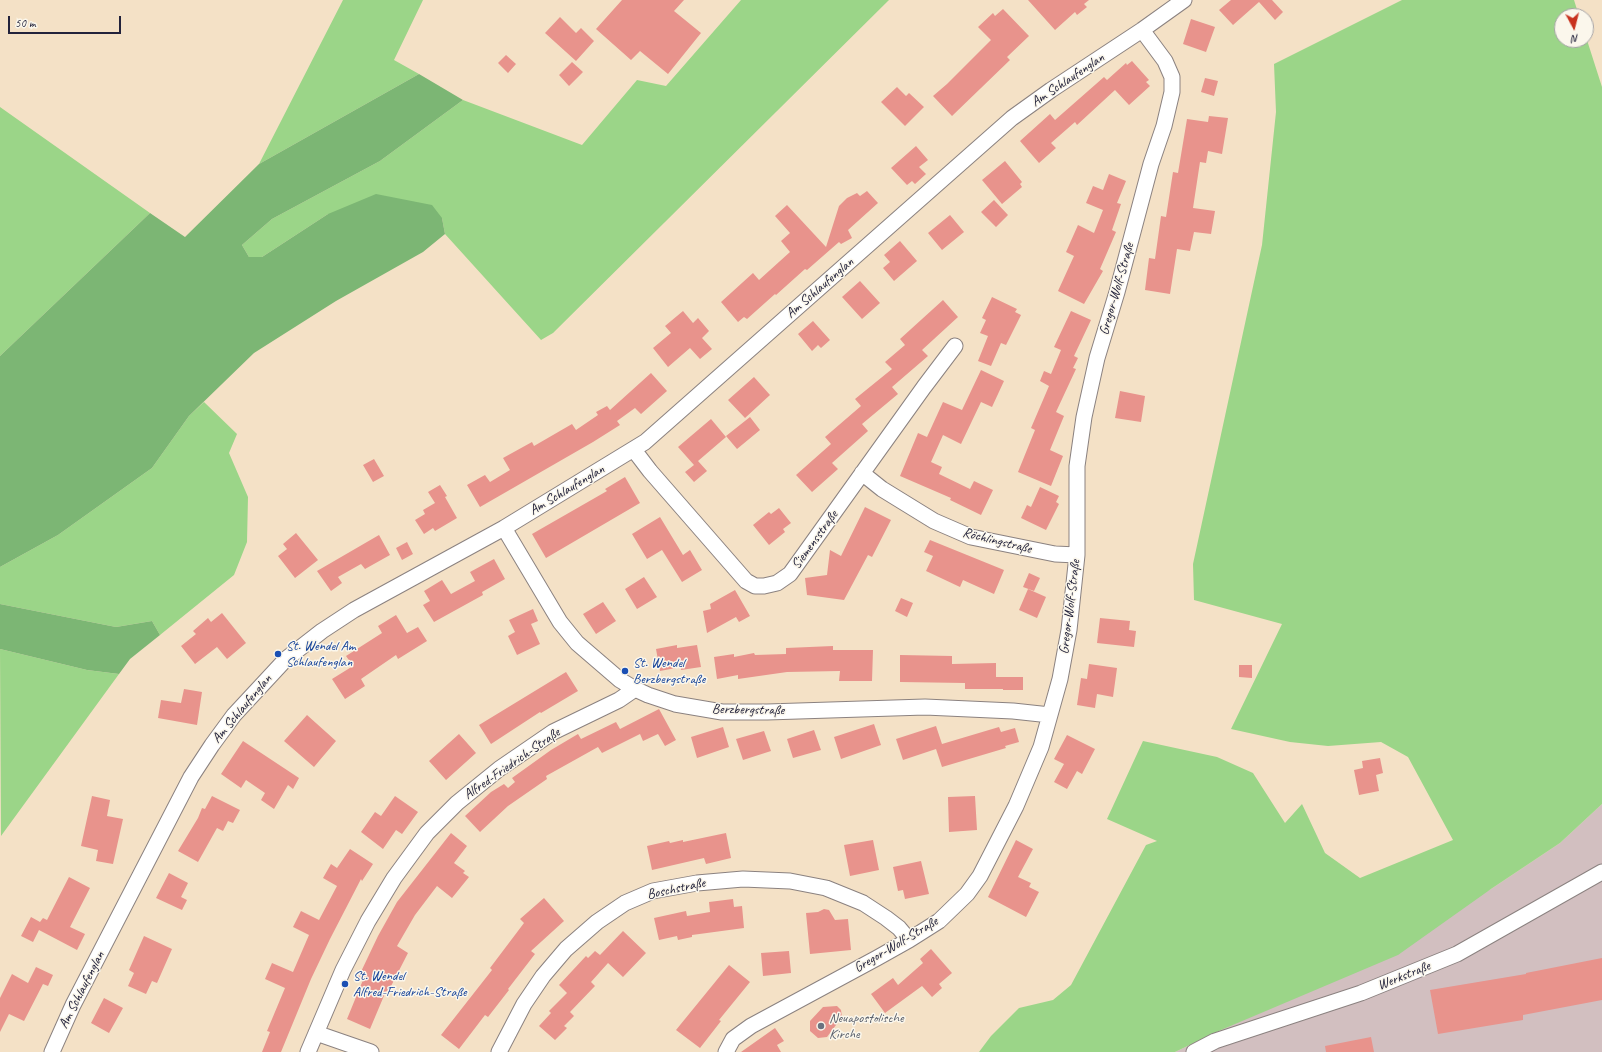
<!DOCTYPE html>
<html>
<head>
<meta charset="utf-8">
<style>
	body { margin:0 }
	#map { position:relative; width:1602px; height:1052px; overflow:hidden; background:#f4e1c6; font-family:Caveat,sans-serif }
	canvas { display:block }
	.north { position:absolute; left:1554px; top:8px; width:40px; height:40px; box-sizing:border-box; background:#fbf7ec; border:1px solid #a4a2a5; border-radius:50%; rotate:173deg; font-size:11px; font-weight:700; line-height:16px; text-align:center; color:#22223b }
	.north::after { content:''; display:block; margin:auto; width:14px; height:18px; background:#c8321e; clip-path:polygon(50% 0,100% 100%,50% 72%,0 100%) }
	.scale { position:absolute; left:8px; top:16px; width:113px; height:18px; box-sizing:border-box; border:2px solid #22223b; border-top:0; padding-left:5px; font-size:12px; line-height:14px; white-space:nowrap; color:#22223b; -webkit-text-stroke:3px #fbf7ec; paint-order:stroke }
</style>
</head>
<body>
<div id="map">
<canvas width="1602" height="1052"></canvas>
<div class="north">N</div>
<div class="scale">50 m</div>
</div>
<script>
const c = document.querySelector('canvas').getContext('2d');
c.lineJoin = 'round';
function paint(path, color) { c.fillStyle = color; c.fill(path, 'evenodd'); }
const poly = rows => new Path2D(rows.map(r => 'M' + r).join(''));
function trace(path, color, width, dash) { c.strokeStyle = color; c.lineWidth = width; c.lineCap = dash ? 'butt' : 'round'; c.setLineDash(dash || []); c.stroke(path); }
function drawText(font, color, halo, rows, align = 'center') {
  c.font = font + ' Caveat,sans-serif'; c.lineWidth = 3; c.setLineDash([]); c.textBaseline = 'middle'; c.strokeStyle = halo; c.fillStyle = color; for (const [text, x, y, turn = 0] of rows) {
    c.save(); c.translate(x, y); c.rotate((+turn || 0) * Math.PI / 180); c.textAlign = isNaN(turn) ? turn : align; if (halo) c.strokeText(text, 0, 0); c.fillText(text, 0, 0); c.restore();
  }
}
paint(poly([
	[1602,804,1602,1052,1175,1052,1221,1030,1491,889,1560,843]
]), '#d2bfc0');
paint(poly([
	[343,0,423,0,394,60,419,74,259,164],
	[741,0,889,0,553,333,541,340,445,234,442,218,328,214,262,257,249,257,242,245,272,219,380,161,463,100,582,145,637,80,666,86],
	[1402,0,1574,0,1579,16,1562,16,1562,40,1586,40,1586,37,1602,87,1602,804,1560,843,1491,889,1398,955,1221,1030,1175,1052,979,1052,991,1036,1019,1008,1053,1000,1071,985,1146,845,1157,841,1107,819,1143,741,1217,757,1253,773,1285,823,1302,804,1325,853,1360,878,1453,840,1408,757,1381,742,1328,746,1290,742,1231,729,1282,624,1194,600,1193,564,1262,245,1276,112,1274,64],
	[0,107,150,213,0,356],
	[204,402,237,434,229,453,248,497,247,542,234,575,160,635,152,621,116,627,0,604,0,567,58,535,152,468,189,416],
	[0,649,87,670,119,674,1,836]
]), '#9bd588');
paint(poly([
	[419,74,463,100,380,161,272,219,242,245,249,257,262,257,328,214,376,194,432,205,442,218,445,234,423,252,336,301,254,353,189,416,152,468,58,535,0,567,0,356,150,213,185,237,259,164],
	[0,604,116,627,152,621,160,635,130,659,119,674,87,670,0,649]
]), '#7cb674');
paint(poly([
	[622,0,684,0,674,11,701,33,668,74,640,51,631,60,596,29],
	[1028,0,1089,0,1084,4,1087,7,1077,15,1075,12,1055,30],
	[1231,0,1272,0,1283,12,1275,20,1259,2,1233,25,1219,10],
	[1003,9,1029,36,1007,57,1010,60,952,116,933,96,947,84,991,40,978,27,993,13,995,16],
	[560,17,576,33,581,28,594,41,576,61,545,33],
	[1191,19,1215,27,1206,52,1183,44],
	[506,55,516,64,508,73,498,63],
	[1132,61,1149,80,1146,82,1150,86,1129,105,1115,90,1077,125,1075,122,1051,143,1056,148,1039,163,1020,141,1050,114,1055,120,1104,77,1107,80,1126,63,1127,65],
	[572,62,583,72,569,86,559,75],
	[1205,78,1218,81,1214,96,1201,92],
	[897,87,906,96,909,93,924,107,905,126,881,102],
	[1209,116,1228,118,1222,154,1208,151,1206,163,1200,162,1193,208,1215,211,1211,234,1194,232,1190,251,1177,249,1170,294,1145,290,1149,258,1155,259,1161,216,1166,217,1173,172,1178,173,1187,119,1208,122],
	[916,146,928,160,919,167,926,174,915,184,912,181,907,185,891,168],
	[1005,161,1022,182,1020,184,1022,187,1002,204,982,180],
	[1109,174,1126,181,1117,203,1121,204,1112,230,1116,232,1100,269,1103,271,1084,304,1058,291,1074,256,1066,252,1078,225,1094,233,1103,210,1086,203,1093,186,1103,190],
	[867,191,878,203,848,230,852,238,841,244,839,242,807,270,805,269,776,295,775,294,747,319,744,317,738,322,721,302,753,273,759,280,790,252,781,241,790,233,775,216,787,205,826,247,839,206,847,198,857,193,860,196],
	[994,200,1008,215,996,227,981,212],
	[950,215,964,232,942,250,928,233],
	[900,241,917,261,894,281,883,268,890,262,884,255],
	[860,281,880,303,862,319,842,297],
	[992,297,1017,309,1015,312,1021,315,1006,345,1001,343,991,366,978,361,988,336,980,333,986,320,982,318],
	[943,300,958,317,922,350,928,356,892,387,898,394,862,424,868,431,832,463,838,469,812,492,796,475,831,444,825,437,861,406,855,399,892,369,885,362,905,345,900,339],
	[683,311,693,323,698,318,709,331,702,338,712,349,700,359,690,348,668,367,653,348,671,333,665,326],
	[1071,311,1091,320,1074,356,1078,358,1073,368,1076,369,1056,412,1064,416,1050,450,1063,456,1051,486,1018,472,1035,430,1031,428,1049,386,1040,381,1044,371,1051,374,1061,350,1054,347],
	[813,321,830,340,821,348,818,345,812,351,798,334],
	[981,370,1004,381,992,407,981,402,961,444,943,435,931,462,942,467,939,474,970,489,974,481,993,490,981,515,950,500,951,498,900,476,918,433,927,437,943,402,962,410],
	[651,373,667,391,641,414,635,408,617,421,620,425,593,442,480,507,467,485,485,475,490,482,510,470,503,458,532,442,534,446,572,424,576,430,598,415,596,412,607,406,610,410],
	[754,377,770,395,745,418,728,400],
	[1120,391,1145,396,1141,422,1115,418],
	[750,417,760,430,737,449,726,436],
	[711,419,726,437,698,461,707,471,694,482,685,472,694,465,678,447],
	[374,459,384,476,373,482,363,465],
	[625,477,640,503,546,558,532,534,607,491,605,489],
	[440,485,447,496,445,497,457,518,435,531,433,528,424,534,415,520,425,514,423,510,435,503,428,492],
	[1040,487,1059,496,1056,502,1059,504,1046,530,1021,518,1027,505,1031,507],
	[865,507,891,520,872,557,868,555,844,600,807,595,805,578,827,575,830,550,841,556],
	[779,508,791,523,783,529,785,532,769,545,753,525,769,512,771,514],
	[660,517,683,555,690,550,702,570,682,582,662,550,647,559,632,534],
	[296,533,318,560,295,578,278,556,287,549,283,544],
	[379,535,390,555,365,569,361,564,338,577,342,583,331,591,317,571],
	[930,540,1004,570,994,594,963,580,960,587,926,571,933,556,924,552],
	[407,542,413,554,402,560,396,548],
	[494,559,505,579,482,592,483,595,434,622,423,605,430,601,424,591,442,580,451,594,475,581,470,572],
	[1029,573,1040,578,1034,591,1023,587],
	[644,577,657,597,637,609,625,589],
	[1028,589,1046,597,1037,618,1019,610],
	[735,590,750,616,739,622,736,617,707,633,703,611,711,609,710,604],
	[901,598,913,603,907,617,895,611],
	[603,602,616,621,596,634,583,614],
	[533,609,538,621,531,624,540,644,517,655,508,636,515,632,509,620],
	[222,613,246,643,227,659,217,647,195,664,181,646,196,634,193,631,208,618,211,622],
	[396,615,407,633,418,627,427,641,398,659,396,655,361,679,365,686,345,699,332,679,353,666,346,656,382,633,378,626],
	[1100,618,1130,621,1129,630,1136,631,1134,647,1097,643],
	[677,645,677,648,697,645,701,667,681,670,681,667,660,671,656,649],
	[833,646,833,650,873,650,872,681,839,681,840,671,787,672,738,679,738,675,717,679,714,657,734,654,734,657,754,653,755,655,786,654,786,648],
	[900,655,952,656,952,664,996,663,996,677,1023,677,1023,690,1003,690,1003,689,965,689,965,683,900,682],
	[1089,664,1117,668,1113,697,1097,694,1095,708,1077,705,1081,678,1087,679],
	[1239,665,1252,665,1252,678,1239,677],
	[566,672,578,691,541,713,540,712,491,744,479,725],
	[184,689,202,692,197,725,158,718,161,700,181,703],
	[659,709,676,740,665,746,658,734,643,741,640,734,602,753,598,747,546,776,547,779,508,806,480,832,465,816,491,792,504,784,508,788,515,782,512,778,551,750,578,734,581,739,616,722,620,729],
	[307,715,336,741,314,767,284,741],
	[874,724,881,745,841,759,834,737],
	[936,726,942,744,999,727,1001,732,1015,728,1019,742,1005,746,1006,748,942,767,936,749,903,760,896,739],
	[723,727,729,747,697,758,691,737],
	[814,730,821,750,793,758,787,739],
	[764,731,771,751,743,760,736,739],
	[459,734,476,753,446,780,429,761],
	[1067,735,1095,749,1082,774,1077,771,1067,789,1054,782,1064,764,1054,759],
	[243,741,299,778,293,789,288,785,274,809,261,800,265,793,246,780,241,788,221,774],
	[1380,758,1383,773,1376,775,1379,791,1359,795,1354,770,1363,768,1362,761],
	[92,796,110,800,107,816,123,819,113,864,96,861,98,850,81,846],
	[212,796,240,810,233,823,228,821,223,831,217,828,198,862,178,851,198,818,202,808,205,809],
	[395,796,418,812,402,834,396,830,383,849,361,832,375,812,381,816],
	[975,796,977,830,949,832,948,797],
	[451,833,467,846,454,863,465,871,463,873,469,877,452,898,437,886,415,915,397,946,408,953,388,992,386,991,370,1029,347,1019,363,980,358,978,378,936,397,902],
	[726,833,731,858,706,864,704,858,652,870,647,846,669,841,670,843,683,840,683,842],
	[873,840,879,870,850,876,844,845],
	[1016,840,1033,849,1018,877,1031,883,1029,887,1039,892,1026,917,988,897],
	[350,849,373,864,362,881,361,879,330,939,311,979,281,1052,262,1052,270,1032,267,1031,285,988,265,979,272,963,293,972,309,935,293,927,301,911,319,920,337,886,323,878,331,864,337,868],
	[921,861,929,894,905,899,903,890,898,891,893,867],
	[169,873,188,883,181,897,187,900,182,910,156,898],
	[69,877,90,888,70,927,85,934,77,950,39,930,33,942,21,936,31,917,40,922,43,918,47,920],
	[544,898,564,921,531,951,535,954,508,989,509,990,488,1017,485,1015,459,1049,441,1035,492,970,490,968,524,923,520,919],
	[733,899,734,907,742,906,744,928,692,935,692,937,678,940,677,936,659,940,654,918,686,911,687,916,710,912,709,902],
	[824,909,829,910,835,920,848,919,851,950,810,954,806,913,818,912],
	[623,931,646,953,623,977,608,963,591,982,595,986,570,1012,574,1016,564,1026,567,1028,555,1040,539,1026,551,1013,549,1011,567,993,559,985,586,956,588,958,595,951,600,955],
	[144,936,172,949,157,983,152,981,146,994,128,986,134,973,129,970],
	[931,949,952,973,939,984,942,988,932,997,922,986,885,1013,871,994,893,978,898,985,923,963,920,959],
	[789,951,791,973,763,976,761,953],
	[1602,958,1602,1000,1523,1015,1523,1020,1438,1034,1430,990,1526,974,1526,973],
	[729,965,750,982,719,1020,721,1021,700,1048,676,1030],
	[36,967,53,975,48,986,43,984,24,1021,9,1014,0,1032,0,998,12,974,28,983],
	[104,998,123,1008,109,1033,91,1023],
	[837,1006,841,1010,842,1017,827,1037,818,1038,810,1031,810,1021,823,1007],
	[775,1028,784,1041,777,1045,781,1052,741,1052],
	[1371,1037,1374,1052,1326,1052,1325,1046]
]), '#e8938c');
const minor = poly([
	[634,450,650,471,746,581,755,586,764,586,777,583,790,574,924,387,955,346],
	[862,473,882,489,934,521,971,537,1055,554,1077,555],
	[504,528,560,622,577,643,620,680,635,689,648,695,675,704,722,712,767,712,925,707,1013,711,1050,715],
	[316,1033,371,1052],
	[52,1052,73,1005,191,777,212,745,234,715,286,659,322,631,354,610,504,528,645,442,1012,118,1051,90,1142,30,1184,0],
	[308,1052,343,970,368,921,394,878,427,833,457,803,499,769,553,732,619,700,635,689],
	[499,1052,524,1004,543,976,566,949,597,922,625,903,653,891,697,883,743,879,790,881,826,888,863,903,886,918,899,928,909,940],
	[726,1052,733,1039,751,1026,877,958,909,940,939,921,967,894,980,876,1016,806,1041,747,1060,679,1069,630,1077,555,1077,466,1084,417,1097,358,1117,292,1151,164,1164,126,1172,92,1172,77,1165,61,1142,30],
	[1194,1052,1215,1041,1361,993,1457,954,1602,872]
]);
trace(minor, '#8b8280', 17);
trace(minor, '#fff', 15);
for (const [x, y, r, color] of [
	[278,654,4,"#1a4fb4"],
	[625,671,4,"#1a4fb4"],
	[345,984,4,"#1a4fb4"],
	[821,1026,4,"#6b7280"]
]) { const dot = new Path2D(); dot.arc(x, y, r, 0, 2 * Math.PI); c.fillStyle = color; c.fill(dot); trace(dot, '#fbf7ec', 1.5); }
drawText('14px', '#22223b', '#fbf7ec', [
	["Am Schlaufenglan",1068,80,-34],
	["Am Schlaufenglan",820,288,-41],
	["Gregor-Wolf-Straße",1117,289,-74],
	["Am Schlaufenglan",567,490,-31],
	["Siemensstraße",815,540,-54],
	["Röchlingstraße",997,541,14],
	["Gregor-Wolf-Straße",1070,607,-83],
	["Am Schlaufenglan",242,709,-50],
	["Berzbergstraße",748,710,1],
	["Alfred-Friedrich-Straße",512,764,-35],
	["Boschstraße",676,889,-12],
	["Gregor-Wolf-Straße",896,945,-31],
	["Werkstraße",1404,976,-22],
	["Am Schlaufenglan",82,990,-63]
]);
drawText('14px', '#164399', '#fbf7ec', [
	["St. Wendel Am",286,646],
	["Schlaufenglan",286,662],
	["St. Wendel",633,663],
	["Berzbergstraße",633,679],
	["St. Wendel",353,976],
	["Alfred-Friedrich-Straße",353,992]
], 'left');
drawText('14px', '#5b616d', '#fbf7ec', [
	["Neuapostolische",829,1018],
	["Kirche",829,1034]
], 'left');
</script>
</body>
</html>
